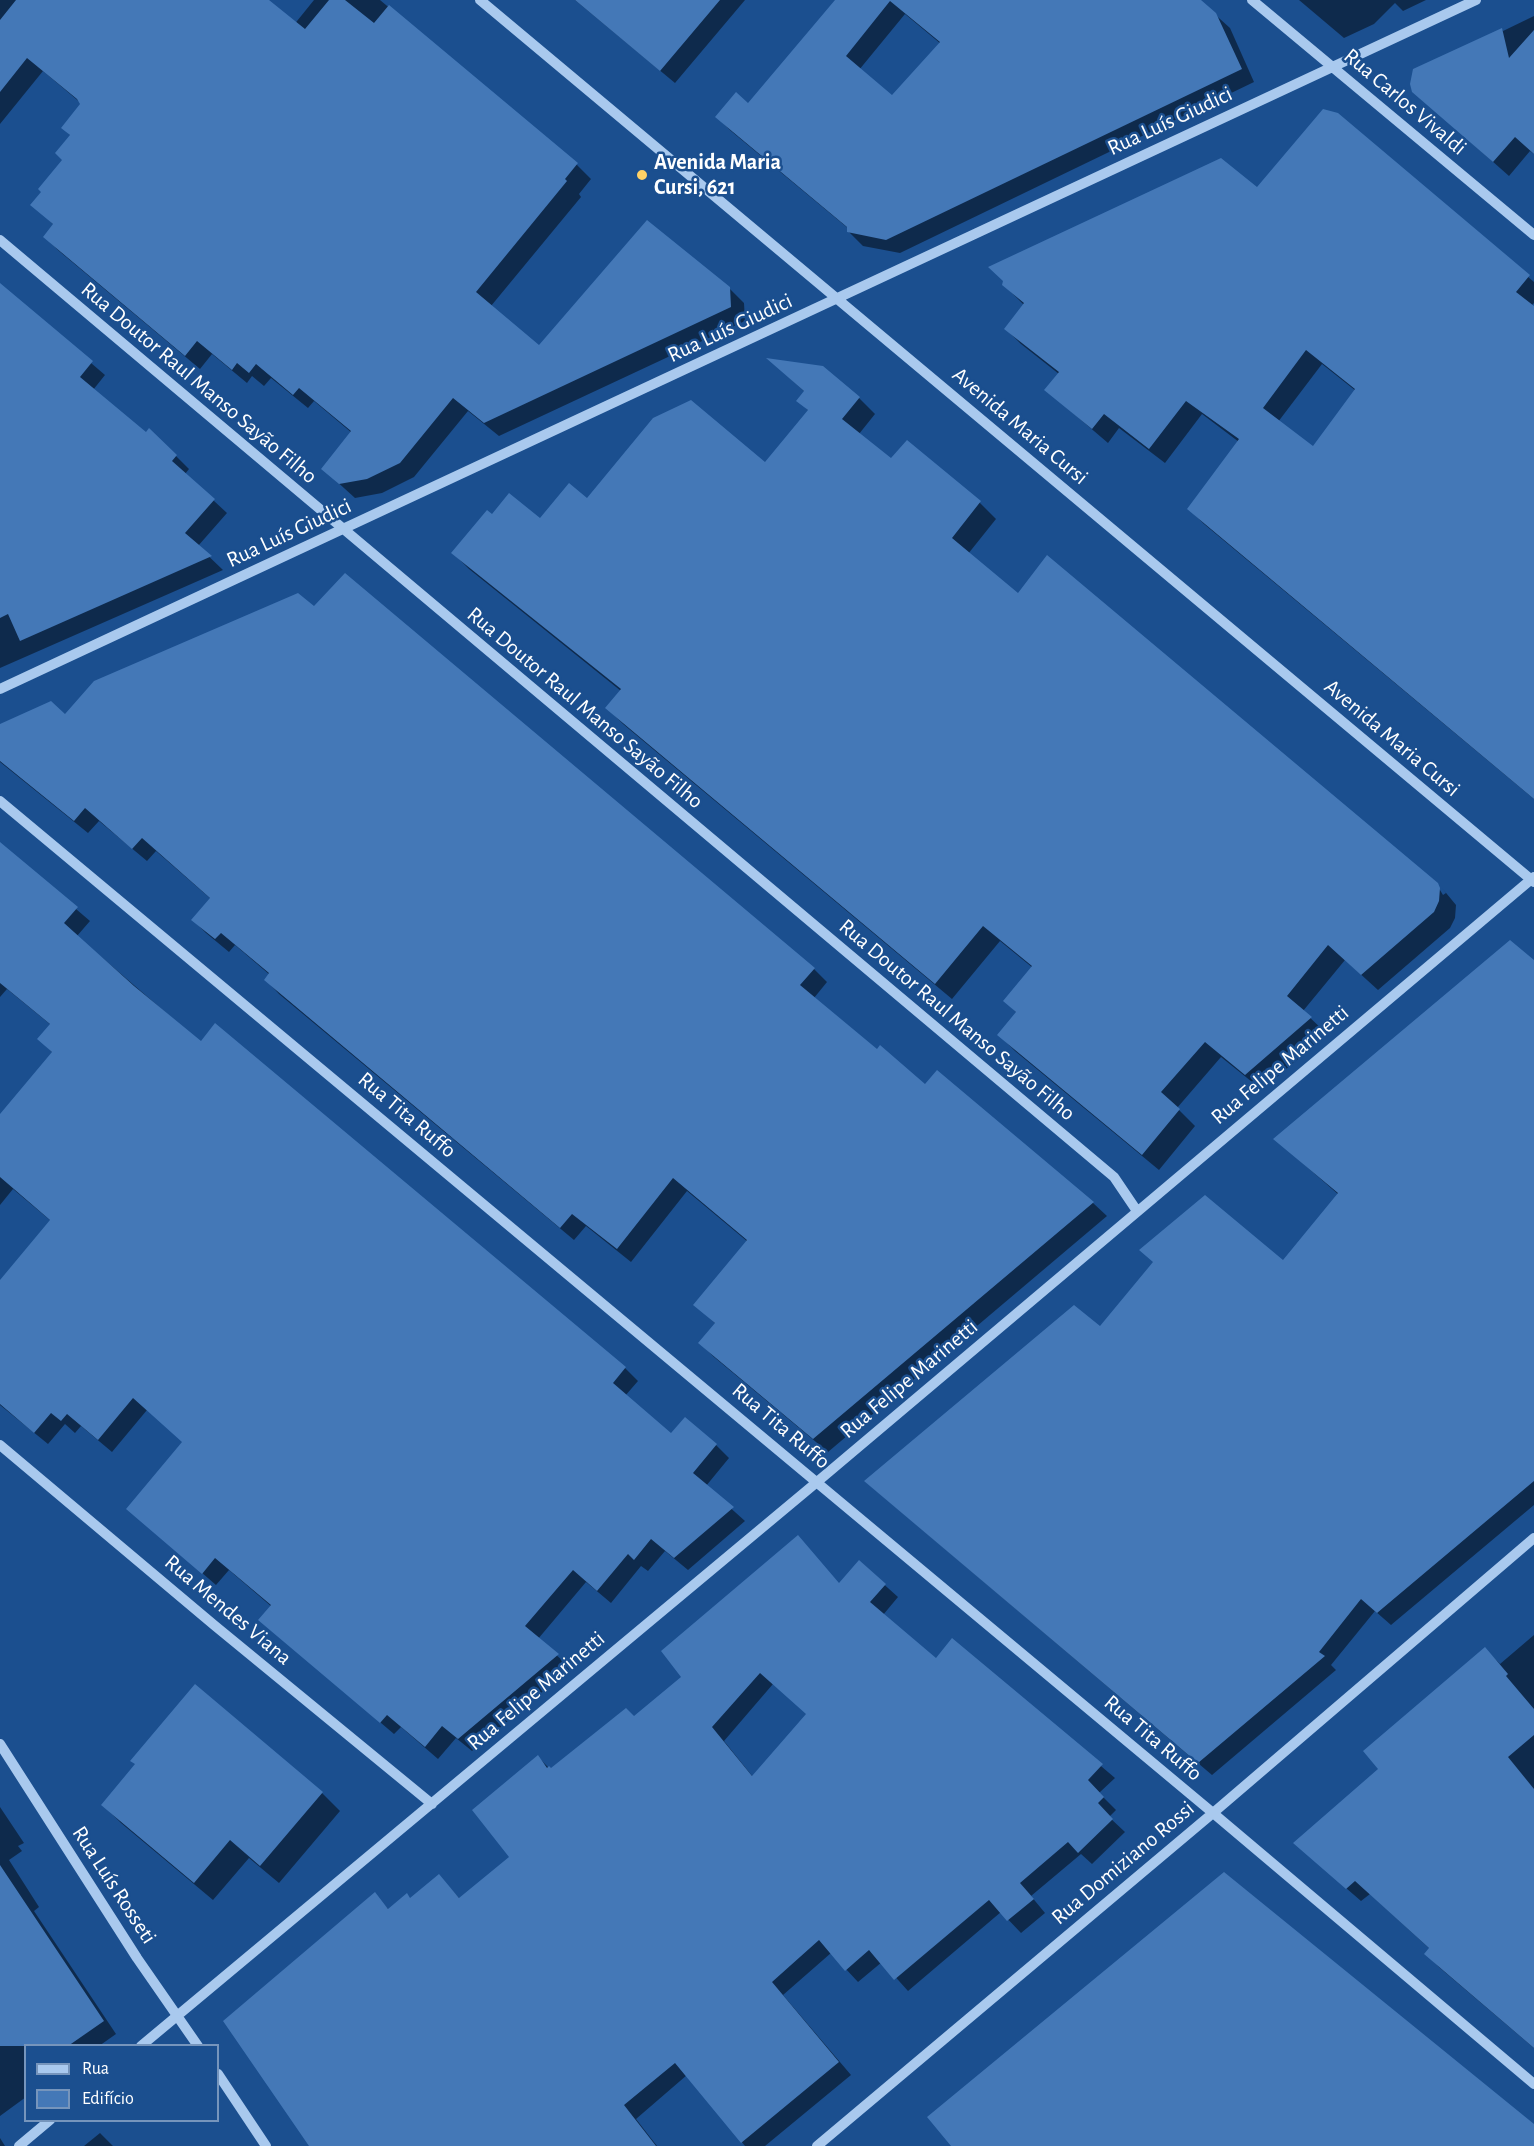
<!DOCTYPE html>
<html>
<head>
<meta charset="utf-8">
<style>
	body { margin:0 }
	#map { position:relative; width:1534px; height:2146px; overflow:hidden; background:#1b4f8f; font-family:"Alegreya Sans",sans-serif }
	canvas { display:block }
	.legend { position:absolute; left:24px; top:2044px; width:195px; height:78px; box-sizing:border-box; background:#1b4f8f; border:2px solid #7695bc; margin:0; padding:8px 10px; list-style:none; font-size:18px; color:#fff }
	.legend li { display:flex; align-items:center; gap:12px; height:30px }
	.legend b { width:30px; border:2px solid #7695bc }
</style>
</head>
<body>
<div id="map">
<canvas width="1534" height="2146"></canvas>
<ul class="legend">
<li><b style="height:8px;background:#a9c9ee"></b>Rua</li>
<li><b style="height:16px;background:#4478b7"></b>Edifício</li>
</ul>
</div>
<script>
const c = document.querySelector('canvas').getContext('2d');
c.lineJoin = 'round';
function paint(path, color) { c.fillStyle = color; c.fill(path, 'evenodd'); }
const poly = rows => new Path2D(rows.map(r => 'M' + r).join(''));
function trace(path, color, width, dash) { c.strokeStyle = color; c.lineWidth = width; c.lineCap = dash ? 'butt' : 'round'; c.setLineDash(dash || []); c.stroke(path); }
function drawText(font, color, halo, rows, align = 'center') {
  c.font = font + ' "Alegreya Sans",sans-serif'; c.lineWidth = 5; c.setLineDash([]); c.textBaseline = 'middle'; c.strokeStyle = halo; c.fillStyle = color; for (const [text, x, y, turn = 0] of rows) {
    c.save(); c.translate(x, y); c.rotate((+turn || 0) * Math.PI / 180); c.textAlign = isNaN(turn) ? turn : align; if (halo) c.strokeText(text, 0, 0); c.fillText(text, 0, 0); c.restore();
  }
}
paint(poly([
	[0,0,260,0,188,156,314,0,380,0,577,165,591,179,579,194,581,197,491,306,540,347,729,288,744,303,745,321,499,436,468,411,414,477,382,493,355,498,323,469,352,433,314,401,308,408,271,378,264,386,252,376,247,383,212,354,200,369,59,251,45,237,54,225,33,205,64,160,71,136,63,128,82,104,43,71,0,124],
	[575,0,745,0,675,83],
	[837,0,1199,0,1230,28,1254,82,900,253,863,246,849,232,849,229,731,131,717,117,748,105],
	[905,14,941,44,892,97,859,70],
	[1299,0,1426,0,1403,11,1395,3,1374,24,1344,38],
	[1534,16,1534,154,1530,151,1509,176,1414,92,1502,30,1503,31],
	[1337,114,1534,282,1534,303,1531,306,1534,308,1534,799,1204,524,1189,509,1239,442,1202,414,1165,463,1119,428,1108,443,1046,390,1059,374,1021,344,1006,329,1024,305,1004,285,1257,189],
	[1322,364,1356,391,1313,449,1278,422],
	[0,285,105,375,93,390,146,434,176,456,189,469,185,474,227,513,198,546,223,570,0,668],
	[770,360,859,398,875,414,859,434,891,461,907,442,980,503,996,519,968,554,1018,595,1434,880,1443,895,1446,893,1442,888,1456,905,1455,918,1450,928,1378,990,1345,960,1303,1011,1327,1034,1262,1090,1221,1057,1177,1108,1195,1126,1159,1170,1015,1051,999,1035,1017,1013,1005,1001,1033,968,1000,941,952,999,623,724,607,708,621,691,469,569,453,553,492,517,540,520,587,500,766,464,809,411,798,400,805,392],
	[65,716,814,969,827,982,814,998,877,1051,925,1086,937,1072,1093,1203,1107,1216,828,1452,714,1357,700,1343,716,1324,695,1305,748,1242,687,1191,631,1262,586,1226,574,1240,279,994,266,980,270,975,235,945,229,952,206,933,193,920,211,899,156,851,147,861,99,821,88,833,0,762,0,728],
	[0,844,90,921,77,936,201,1043,625,1368,638,1381,625,1396,672,1435,716,1445,729,1458,706,1486,745,1521,688,1570,665,1551,648,1571,641,1566,611,1603,586,1582,538,1639,571,1668,472,1751,456,1738,438,1759,401,1727,394,1734,260,1620,272,1607,229,1570,216,1585,128,1509,184,1442,147,1410,112,1452,81,1426,75,1433,65,1424,48,1444,0,1405,0,1282,51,1221,13,1189,0,1205,0,1116,53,1053,39,1039,51,1025,7,989,0,997],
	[1534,963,1534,1505,1391,1625,1375,1611,1331,1665,1336,1670,1212,1775,866,1482,1100,1328,1283,1262,1339,1195,1275,1139],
	[859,1562,898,1597,883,1615,936,1660,953,1640,1115,1778,1099,1793,1116,1810,1109,1817,1125,1832,1092,1864,1081,1854,1031,1896,1045,1913,1021,1933,1001,1912,908,1991,882,1962,858,1982,831,1953,783,1995,851,2075,765,2146,745,2146,687,2075,636,2119,657,2146,313,2146,375,1895,389,1910,411,1899,439,1876,460,1899,511,1857,538,1757,551,1770,840,1584],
	[773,1684,808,1714,753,1777,724,1741],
	[1534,1635,1534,2048,1440,1968,1426,1954,1430,1949,1370,1894,1361,1901,1309,1856,1380,1769,1485,1649,1500,1664],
	[322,1793,340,1811,279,1883,249,1858,213,1900,121,1823,103,1805],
	[0,1807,24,1843,18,1846,22,1851,9,1860,39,1907,34,1911,116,2034,99,2046,26,2046,26,2097,0,2116],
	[100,2133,113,2146,84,2146],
	[0,2138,5,2146,0,2146]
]), '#0007');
paint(poly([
	[16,0,269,0,305,29,329,0,345,0,374,23,389,5,578,163,565,179,567,181,476,292,539,345,647,220,730,287,731,307,484,423,453,398,400,463,367,479,339,484,321,469,351,431,299,388,293,395,256,364,249,373,237,363,232,370,197,341,185,356,43,237,53,224,30,205,41,192,38,189,62,160,55,153,70,135,61,128,80,104,77,99,27,58,0,92,0,20],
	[575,0,720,0,660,71],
	[835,0,1201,0,1216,13,1242,69,886,240,847,232,847,227,715,117,736,92,748,103],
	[890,1,940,42,892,95,846,56],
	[1502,28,1509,58,1534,30,1534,154,1515,137,1493,162,1412,92,1410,84,1413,69],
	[1323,109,1338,113,1530,275,1516,292,1534,306,1534,799,1187,509,1239,439,1186,401,1149,449,1104,414,1092,429,1044,390,1059,372,1004,329,1024,303,1002,285,1003,281,988,267,1221,158,1257,187],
	[1306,350,1355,389,1313,446,1263,408],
	[0,283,93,361,80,377,146,432,149,428,177,455,172,461,215,499,185,533,212,556,20,641,8,614,0,618],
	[766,358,823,366,860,397,842,419,891,458,907,440,981,501,952,538,1018,593,1047,555,1438,883,1440,888,1439,901,1434,912,1361,975,1328,945,1287,996,1312,1017,1245,1075,1205,1042,1161,1092,1180,1109,1142,1155,997,1035,1016,1012,1003,1001,1032,966,983,926,935,984,605,708,621,689,451,553,487,510,492,514,509,493,540,518,569,483,587,498,653,418,691,400,765,462,808,410,796,401,804,391],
	[345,573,815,968,800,985,877,1049,880,1045,925,1084,937,1070,1094,1202,813,1439,698,1343,715,1323,693,1305,747,1240,673,1178,617,1249,572,1214,560,1228,264,980,269,973,221,933,215,939,191,920,210,898,142,838,132,849,85,808,74,821,0,761,0,724,51,701,65,714,94,681,298,593,314,606],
	[0,842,78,907,64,923,134,986,201,1041,215,1023,626,1367,613,1383,671,1433,685,1417,717,1444,693,1473,734,1507,674,1558,651,1539,634,1560,628,1554,597,1591,573,1570,525,1626,559,1654,458,1739,442,1726,425,1747,387,1715,380,1723,258,1620,271,1605,215,1558,202,1574,126,1509,182,1442,133,1398,98,1440,67,1414,61,1421,51,1413,34,1433,0,1404,0,1280,50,1220,0,1177,0,1114,52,1052,37,1039,50,1024,0,983],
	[1510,940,1534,960,1534,1481,1377,1613,1361,1599,1319,1652,1325,1656,1198,1763,864,1481,1074,1305,1100,1326,1153,1262,1139,1250,1205,1195,1283,1260,1338,1193,1273,1139],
	[798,1535,839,1583,859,1560,886,1584,870,1602,936,1658,952,1638,1103,1764,1088,1780,1104,1797,1098,1803,1113,1819,1078,1853,1068,1842,1020,1883,1034,1899,1007,1921,989,1900,894,1980,869,1950,845,1971,819,1940,772,1982,839,2062,741,2143,675,2063,624,2105,656,2146,309,2146,223,2021,375,1892,388,1909,407,1893,410,1898,439,1874,459,1898,509,1857,472,1810,538,1755,547,1768,549,1766,551,1768,626,1708,634,1716,681,1677,661,1651],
	[760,1673,806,1714,752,1776,712,1727],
	[1485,1647,1508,1674,1506,1676,1534,1709,1534,1735,1508,1757,1534,1789,1534,2048,1424,1954,1429,1948,1355,1881,1346,1889,1293,1843,1378,1769,1363,1751],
	[195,1684,323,1792,260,1866,230,1840,194,1883,101,1805,135,1764,130,1761],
	[0,1865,104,2021,68,2046,0,2046],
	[1224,1872,1534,2124,1534,2146,951,2146,927,2117]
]), '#4478b7');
trace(poly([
	[480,0,1534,882],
	[1252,0,1534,235],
	[0,240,1114,1177,1137,1211],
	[0,689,1476,0],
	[0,801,1213,1813,1534,2084],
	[0,1445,214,1625,432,1804],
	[0,1744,137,1958,198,2046],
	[141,2046,817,1482,1534,877],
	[218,2074,266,2146],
	[19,2146,50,2120],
	[817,2146,1213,1813,1534,1538]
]), '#a9c9ee', 10);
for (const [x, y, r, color] of [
	[642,175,6,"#ffd166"]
]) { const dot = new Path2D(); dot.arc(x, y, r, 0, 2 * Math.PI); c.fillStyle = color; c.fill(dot); trace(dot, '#1b4f8f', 2); }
drawText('22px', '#fff', '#1b4f8f', [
	["Rua Carlos Vivaldi",1405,102,40],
	["Rua Luís Giudici",1170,121,-25],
	["Rua Luís Giudici",730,328,-25],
	["Rua Doutor Raul Manso Sayão Filho",199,383,40],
	["Avenida Maria Cursi",1020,426,40],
	["Rua Luís Giudici",289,533,-25],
	["Rua Doutor Raul Manso Sayão Filho",585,708,40],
	["Avenida Maria Cursi",1392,738,40],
	["Rua Doutor Raul Manso Sayão Filho",957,1020,40],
	["Rua Felipe Marinetti",1280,1065,-40],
	["Rua Tita Ruffo",407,1115,40],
	["Rua Felipe Marinetti",909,1379,-40],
	["Rua Tita Ruffo",781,1426,40],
	["Rua Mendes Viana",228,1610,40],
	["Rua Felipe Marinetti",536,1691,-40],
	["Rua Tita Ruffo",1153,1738,40],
	["Rua Domiziano Rossi",1123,1863,-40],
	["Rua Luís Rosseti",114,1885,57]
]);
drawText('bold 22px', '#fff', '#1b4f8f', [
	["Avenida Maria",654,162],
	["Cursi, 621",654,187]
], 'left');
</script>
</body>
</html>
